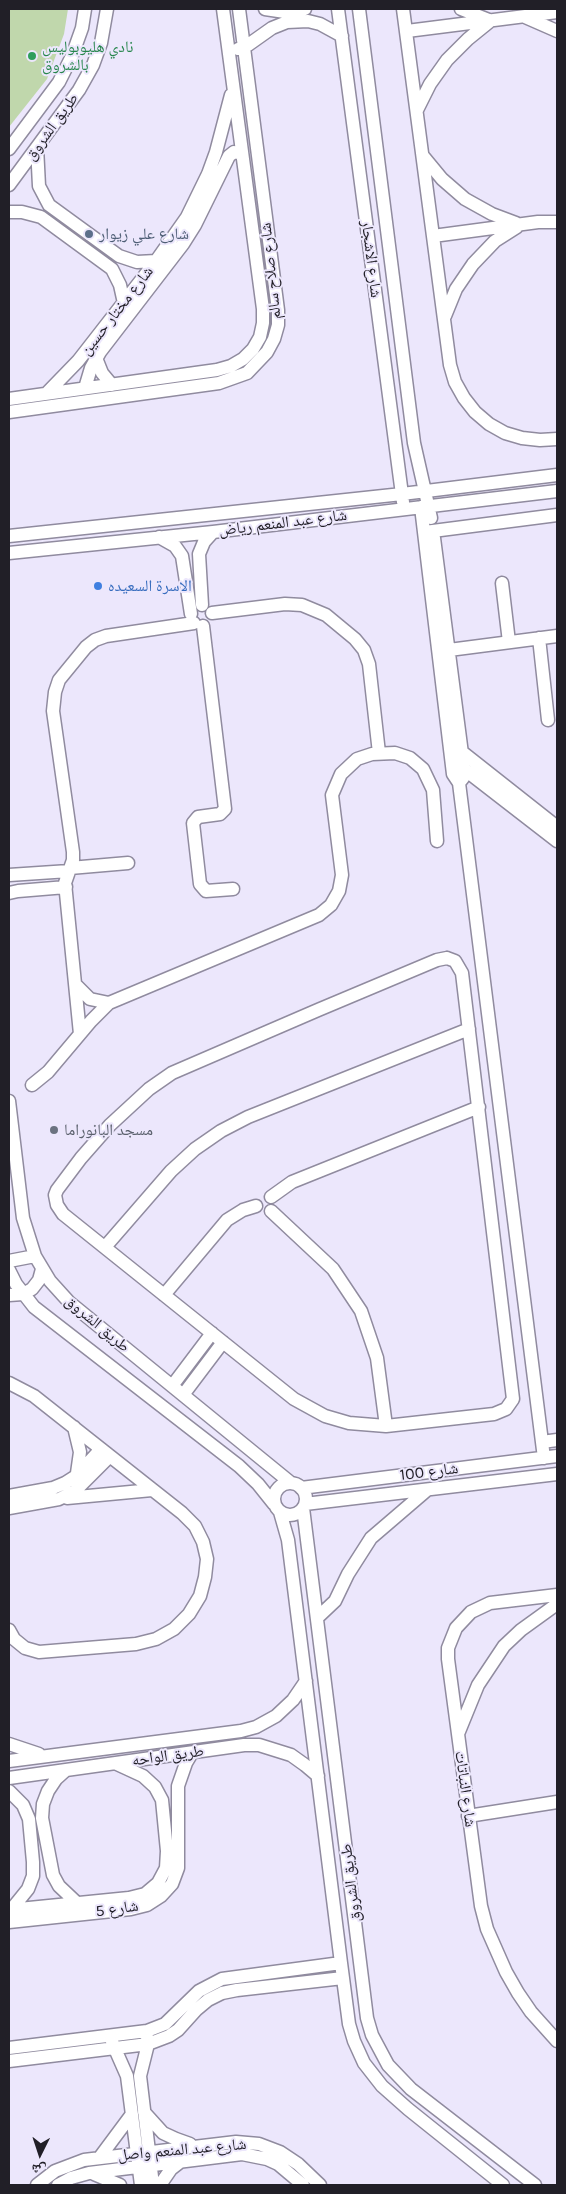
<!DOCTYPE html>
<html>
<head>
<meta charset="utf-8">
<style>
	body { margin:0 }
	#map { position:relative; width:566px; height:2194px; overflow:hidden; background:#ece7fc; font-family:Karla,"Noto Naskh Arabic",sans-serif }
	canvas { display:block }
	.frame { position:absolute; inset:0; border:10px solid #211f27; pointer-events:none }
	.north { position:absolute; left:15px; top:2129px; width:50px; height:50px; -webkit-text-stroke:4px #ece7fc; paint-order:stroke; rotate:184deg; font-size:14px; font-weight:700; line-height:20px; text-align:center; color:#211f27 }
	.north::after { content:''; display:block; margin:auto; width:18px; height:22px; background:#211f27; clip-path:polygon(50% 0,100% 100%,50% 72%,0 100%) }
</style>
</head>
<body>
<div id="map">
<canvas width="566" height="2194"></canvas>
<div class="frame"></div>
<div class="north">ش</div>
</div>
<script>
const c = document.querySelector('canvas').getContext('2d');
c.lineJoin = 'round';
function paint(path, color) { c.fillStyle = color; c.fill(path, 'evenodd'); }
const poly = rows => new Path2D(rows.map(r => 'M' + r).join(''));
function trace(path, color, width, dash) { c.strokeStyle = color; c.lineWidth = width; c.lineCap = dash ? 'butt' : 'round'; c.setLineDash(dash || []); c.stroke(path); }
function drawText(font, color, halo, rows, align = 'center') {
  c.font = font + ' Karla,"Noto Naskh Arabic",sans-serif'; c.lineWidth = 4; c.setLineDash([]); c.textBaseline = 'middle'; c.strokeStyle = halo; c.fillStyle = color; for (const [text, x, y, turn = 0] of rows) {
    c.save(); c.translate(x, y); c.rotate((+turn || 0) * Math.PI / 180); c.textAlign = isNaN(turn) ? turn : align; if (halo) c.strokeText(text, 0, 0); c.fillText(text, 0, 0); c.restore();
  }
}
paint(poly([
	[9,9,68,9,64,34,47,79,9,127]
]), '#c0d7ac');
const minor = poly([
	[265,9,285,12,305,9],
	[338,9,403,502],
	[359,9,414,443,431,518],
	[403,9,450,365,455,382,464,398,475,412,489,424,505,433,522,438,540,440,557,439],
	[461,9,489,20],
	[525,17,557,31],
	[407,31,557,12],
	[238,49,248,45,272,28,287,22,308,21,320,24,342,36],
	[417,110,430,84,447,60,468,39,489,22],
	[37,147,39,186,49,205,119,256,137,262,156,261],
	[9,149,59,82,72,56,82,28,85,9],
	[423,156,442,179,465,199,492,214,516,223],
	[9,185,79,90,93,65,101,43,107,9],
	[9,212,22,212,41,217,112,269,120,285,124,303],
	[433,236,538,222,557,222],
	[445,316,456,289,473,264,495,241,517,227],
	[96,358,102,373,112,385],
	[85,388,91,368,100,352,183,244,195,225,229,156,234,152,242,154],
	[46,394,78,361,156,261,187,217,208,174,216,152,231,95],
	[9,399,217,370,231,366,243,359,253,349,260,337,263,323,263,309,223,9],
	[9,412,219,383,247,373,267,352,274,339,278,325,278,310,239,9],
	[421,507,453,774,459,783,544,1458],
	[425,532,557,515],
	[9,536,402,494,557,475],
	[159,537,175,546,182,556,191,614],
	[434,538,464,769,463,778,459,783],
	[9,553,213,532,557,491],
	[502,583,509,642],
	[202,605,199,554,204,542,213,532],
	[212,613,285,604,302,605,326,615,355,639,364,650,369,664,379,753],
	[203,626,225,809,220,814,198,817,193,823,200,884,206,891,233,889],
	[539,638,548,720],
	[449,650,557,636],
	[458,752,462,752,557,827],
	[457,770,464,769,557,841],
	[70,868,128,863],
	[9,875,69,871],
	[9,893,18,891,66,887],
	[447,958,455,961,462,973,513,1399,506,1409,494,1414,386,1426,349,1423,325,1416,294,1399,63,1214,57,1205,55,1195,57,1190,81,1158,110,1125,149,1089,172,1073,318,1010,437,960,447,958],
	[77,986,90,999,109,1003],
	[80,1034,65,883,73,860,73,852,53,711,55,692,59,680,86,647,95,640,106,636,194,623],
	[32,1085,48,1072,91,1021,109,1003,319,915,331,905,339,891,342,875,332,795,341,774,357,759,372,754,395,753,410,758,423,769,433,790,437,841],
	[9,1101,23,1218,35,1256,50,1281,69,1302,291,1483],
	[271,1197,292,1182,479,1107],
	[271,1211,333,1269,361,1311,377,1358,386,1426],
	[105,1247,171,1171,195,1149,221,1131,248,1117,469,1029],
	[9,1261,35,1256],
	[9,1270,16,1284,34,1307,239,1466,258,1484,274,1504],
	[9,1295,23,1294,32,1289,39,1280,42,1269],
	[164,1295,227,1220,243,1210,256,1206],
	[9,1383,34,1396,182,1513,195,1526,203,1542,207,1559,205,1577,200,1596,189,1614,174,1629,156,1639,136,1644,39,1652,25,1648,14,1639,9,1630],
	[172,1386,212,1333],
	[183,1395,223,1342],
	[74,1427,80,1452,77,1473],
	[542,1442,557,1440],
	'274 1499a16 16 0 1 1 32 0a16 16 0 1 1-32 0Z',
	[301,1488,557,1456],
	[9,1496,53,1488,65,1483,76,1476,100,1450],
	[67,1498,152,1490],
	[305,1504,557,1474],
	[9,1508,59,1499,75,1491,109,1457],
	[303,1508,367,2018,372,2035,388,2065,411,2089,535,2185],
	[280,1512,288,1540,341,1963,349,2024,354,2041,364,2063,382,2086,408,2109,503,2185],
	[557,1595,490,1603,471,1612,456,1628,448,1648,448,1659,481,1906,487,1929,506,1972,518,1993,531,2012,557,2041],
	[317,1618,335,1601,348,1574,371,1538,427,1490],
	[458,1734,478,1685,504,1646,521,1630,557,1604],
	[9,1744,39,1754],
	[9,1761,241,1731,256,1727,276,1716,293,1700,306,1681],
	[66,1770,56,1779,48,1791,43,1804,42,1818,53,1875,59,1886,77,1903],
	[9,1778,244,1745,259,1745,291,1755,305,1765,318,1776],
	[9,1791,23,1805,29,1819,33,1862,33,1876,28,1889,11,1910],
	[468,1816,557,1802],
	[9,1910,129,1898,145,1894,158,1883,166,1868,167,1851,162,1800,155,1787,143,1776,117,1764],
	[9,1922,131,1909,147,1905,161,1896,172,1884,178,1868,178,1786,186,1763,192,1753],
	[147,2037,148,2044,140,2076,153,2185],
	[112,2042,127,2076,141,2185],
	[9,2048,147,2031,165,2024,199,1991,222,1979,341,1963],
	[9,2061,148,2044,169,2036,178,2030,196,2010,208,2000,222,1993,237,1990,343,1978],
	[144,2112,163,2133,176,2139,190,2144],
	[100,2157,132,2114],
	[94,2174,120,2185],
	[37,2185,55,2171,84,2160,236,2142,259,2144,280,2152,298,2164,320,2185],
	[58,2185,71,2178,89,2173,242,2154,267,2159,278,2164,303,2185],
	[160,2185,171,2169,180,2162]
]);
trace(minor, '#908b9f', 15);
trace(minor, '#fff', 12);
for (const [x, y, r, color] of [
	[32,56,5,"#2e9e5b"],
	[89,234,5,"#5c6f8a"],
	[98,586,5,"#3f7fe0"],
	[54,1130,5,"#6b7280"]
]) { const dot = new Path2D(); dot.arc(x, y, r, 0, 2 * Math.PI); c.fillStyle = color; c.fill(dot); trace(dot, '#ece7fc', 2); }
drawText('16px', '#27864d', '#ece7fc', [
	["نادي هليوبوليس",42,47],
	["بالشروق",42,65]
], 'left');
drawText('16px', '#211f27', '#ece7fc', [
	["طريق الشروق",52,127,-54],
	["شارع الاشجار",371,259,83],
	["شارع صلاح سالم",271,271,-96],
	["شارع مختار حسين",117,311,-52],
	["شارع عبد المنعم رياض",283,523,-7],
	["طريق الشروق",97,1324,40],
	["شارع 100",429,1472,-7],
	["طريق الواحه",168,1756,-8],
	["شارع النباتات",465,1789,82],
	["طريق الشروق",351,1883,-97],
	["شارع 5",117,1909,-8],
	["شارع عبد المنعم واصل",182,2150,-5]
]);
drawText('16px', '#4e5e75', '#ece7fc', [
	["شارع علي زيوار",99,234]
], 'left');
drawText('16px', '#366cbe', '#ece7fc', [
	["الاسرة السعيده",108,586]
], 'left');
drawText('16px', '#5b616d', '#ece7fc', [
	["مسجد البانوراما",64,1130]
], 'left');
</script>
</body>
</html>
